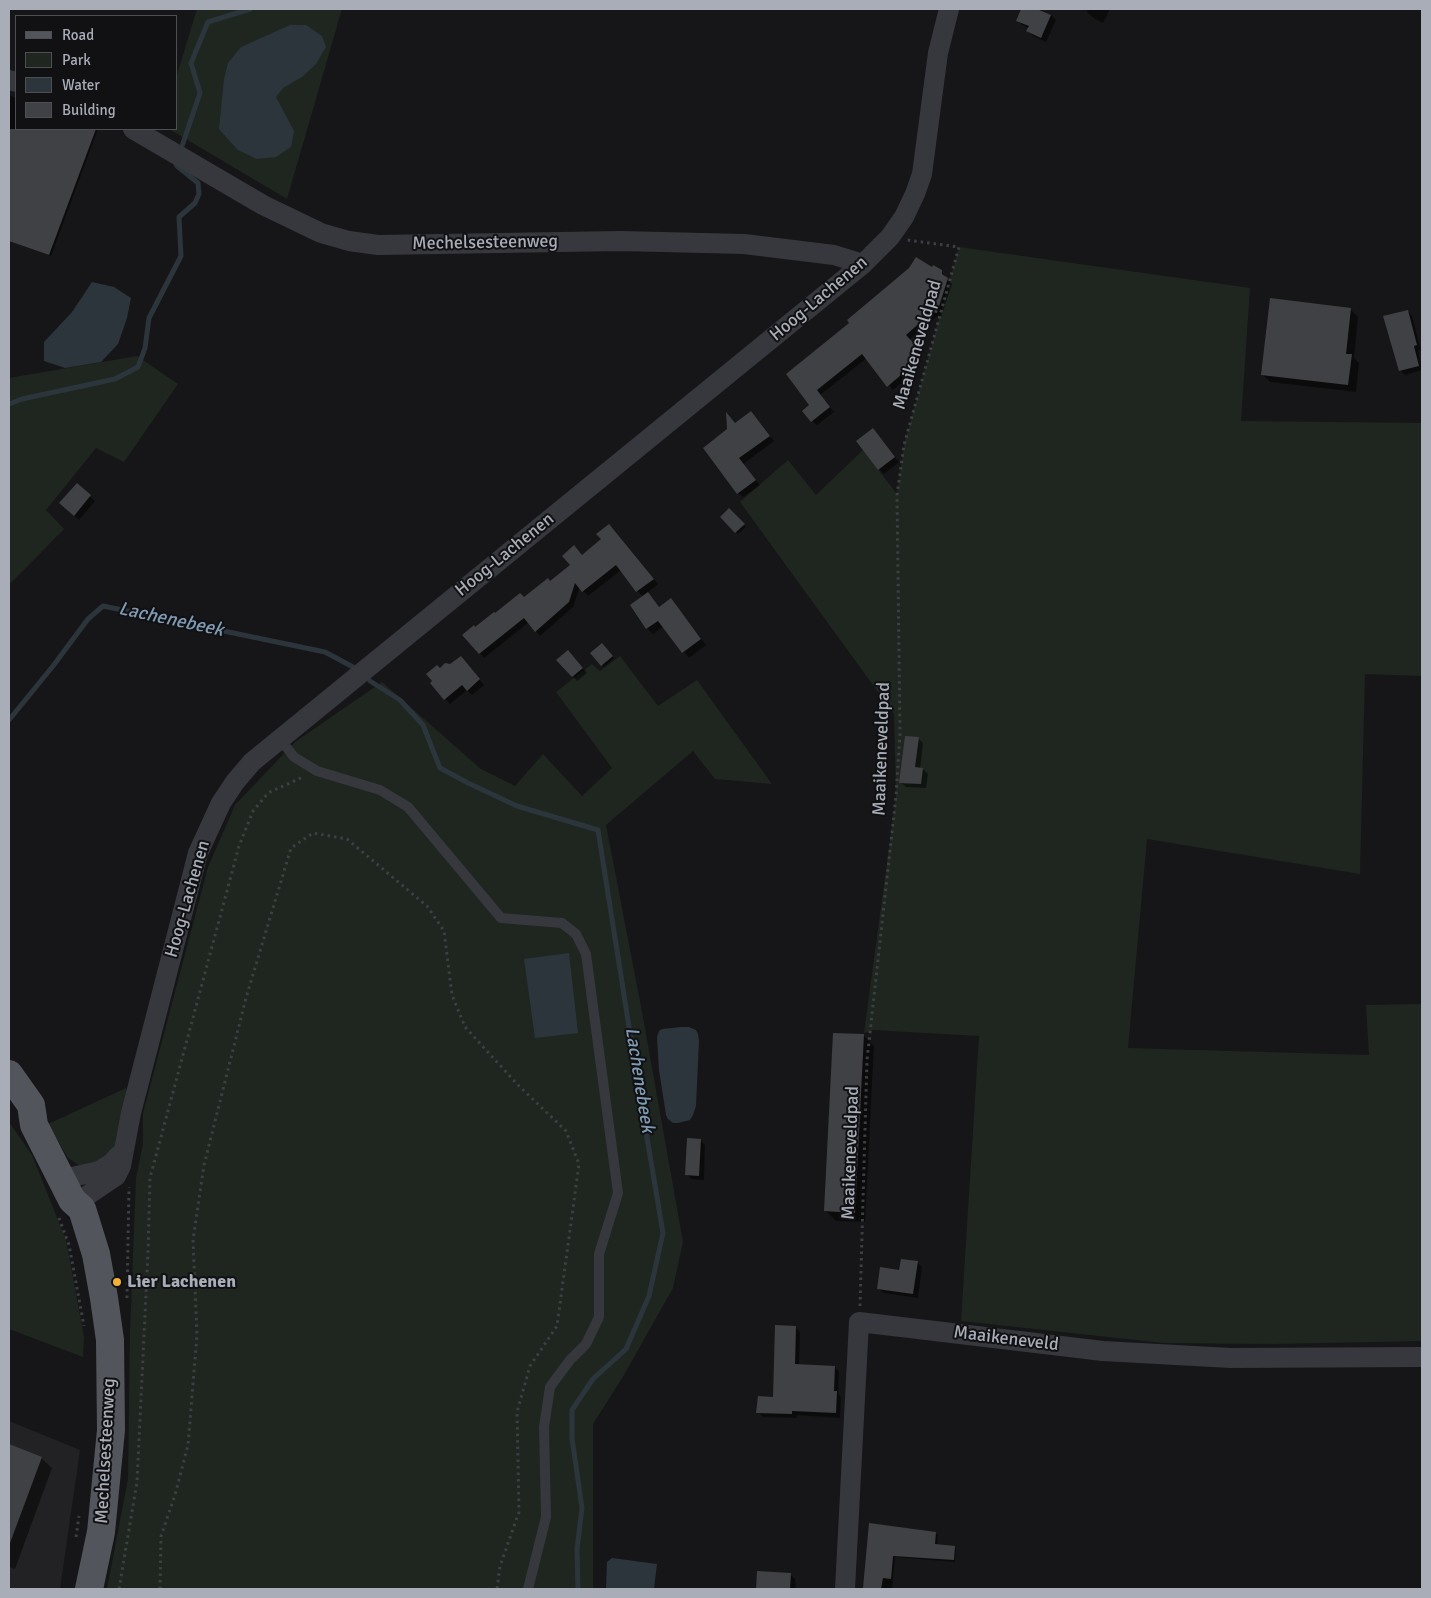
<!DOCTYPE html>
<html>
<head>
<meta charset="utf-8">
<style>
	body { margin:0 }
	#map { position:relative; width:1431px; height:1598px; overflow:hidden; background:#161618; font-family:Signika,sans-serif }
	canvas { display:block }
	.frame { position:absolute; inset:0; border:10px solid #a8adb8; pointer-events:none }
	.legend { position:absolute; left:15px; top:15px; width:162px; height:115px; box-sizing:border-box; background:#111113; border:1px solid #4d4f55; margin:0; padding:6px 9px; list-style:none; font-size:15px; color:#a8adb8 }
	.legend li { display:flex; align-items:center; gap:10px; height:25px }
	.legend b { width:25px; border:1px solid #4d4f55 }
</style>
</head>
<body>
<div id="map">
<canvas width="1431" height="1598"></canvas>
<div class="frame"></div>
<ul class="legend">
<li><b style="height:6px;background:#53555c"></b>Road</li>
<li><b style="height:14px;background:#1e261f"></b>Park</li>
<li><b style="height:14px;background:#2c353c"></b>Water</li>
<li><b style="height:14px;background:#404145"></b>Building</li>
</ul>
</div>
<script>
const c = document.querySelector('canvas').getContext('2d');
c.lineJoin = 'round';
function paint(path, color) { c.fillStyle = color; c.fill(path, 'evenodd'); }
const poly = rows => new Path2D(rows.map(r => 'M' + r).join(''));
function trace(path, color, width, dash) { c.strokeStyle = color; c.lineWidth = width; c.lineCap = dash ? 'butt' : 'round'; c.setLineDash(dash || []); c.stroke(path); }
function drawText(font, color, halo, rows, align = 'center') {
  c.font = font + ' Signika,sans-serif'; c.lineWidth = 4; c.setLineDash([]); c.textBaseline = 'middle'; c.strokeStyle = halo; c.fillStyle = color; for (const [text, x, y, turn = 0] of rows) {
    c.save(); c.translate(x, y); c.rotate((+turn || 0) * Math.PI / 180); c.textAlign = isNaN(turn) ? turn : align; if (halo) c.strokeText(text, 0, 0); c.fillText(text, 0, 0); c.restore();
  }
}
paint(poly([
	[9,1421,80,1450,60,1589,9,1589]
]), '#222225');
paint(poly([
	[197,9,342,9,287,199,169,129,176,129,176,78],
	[959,247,1250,288,1241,421,1422,423,1422,676,1365,674,1360,874,1147,839,1128,1048,1369,1055,1366,1005,1422,1004,1422,1341,1272,1344,1163,1343,961,1321,979,1036,873,1030,864,1033,896,796,894,714,740,502,788,460,816,495,863,450,897,494,904,445],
	[137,356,178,384,124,462,96,448,46,510,64,529,9,585,9,378],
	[620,656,658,706,697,680,772,784,715,779,693,751,606,825,643,1017,683,1242,673,1288,624,1375,593,1424,593,1589,107,1589,128,1479,130,1332,136,1178,143,1144,143,1113,208,867,235,805,295,742,382,682,481,769,515,786,543,754,582,796,612,768,556,692,592,664,600,671],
	[126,1088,128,1107,120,1135,109,1160,80,1166,68,1158,48,1124],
	[9,1122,32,1155,66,1240,84,1337,83,1357,9,1329]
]), '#1e261f');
paint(poly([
	[290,25,306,25,322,36,326,47,316,64,302,77,283,88,276,97,294,131,291,147,276,157,257,159,238,150,219,129,224,79,228,63,241,47],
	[92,282,114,287,131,298,127,318,118,344,101,362,65,368,44,361,44,342,72,312],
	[569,953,578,1033,535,1038,524,959],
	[681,1027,689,1027,696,1030,698,1034,699,1041,696,1106,693,1115,690,1120,678,1123,673,1123,668,1119,666,1115,659,1070,657,1037,659,1031,662,1029],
	[612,1558,657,1564,654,1589,606,1589,607,1562]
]), '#2c353c');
paint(poly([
	[1022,9,1036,9,1051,15,1056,20,1046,42,1033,36,1028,31,1029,28,1022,25,1017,20],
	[1088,9,1110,9,1103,23,1095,19,1087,12],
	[9,95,16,98,16,129,98,129,51,256,9,241],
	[932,269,941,271,952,284,941,317,937,316,909,340,922,354,915,361,920,367,893,390,867,358,820,395,834,412,817,425,812,421,811,405,787,374],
	[1350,309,1358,317,1354,358,1359,363,1356,392,1270,382,1263,375],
	[1408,311,1412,316,1421,350,1418,350,1422,370,1405,375,1400,370],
	[756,418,774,441,743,464,760,485,743,497,738,493,736,424],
	[877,435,899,462,884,474,879,469],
	[77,485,95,501,79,520,66,508],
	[729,510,746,527,738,534,721,517],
	[614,530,658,584,647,593,660,608,671,600,706,645,689,658,664,626,653,634,647,628,632,605,643,597,621,570,588,596,580,587,573,607,540,636,529,622,484,658,464,635,550,582],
	[602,645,614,658,604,667,592,653],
	[573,656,587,673,577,681,558,660],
	[465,662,484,685,472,695,467,690,450,704,431,683,440,669],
	[918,738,923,743,920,769,923,769,928,774,926,788,906,787,901,783],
	[864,1036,874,1046,865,1222,836,1221,826,1211],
	[700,1140,705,1145,704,1180,691,1179,687,1174],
	[917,1262,922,1267,918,1298,884,1293,879,1289,900,1271],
	[795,1327,800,1332,799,1365,835,1367,839,1372,838,1394,841,1397,840,1418,797,1415,796,1418,763,1417,758,1412,774,1398],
	[9,1446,41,1458,52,1468,15,1569,9,1567],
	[870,1525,935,1533,938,1535,937,1546,954,1547,956,1549,955,1562,895,1557,892,1589,866,1589,864,1588],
	[767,1573,790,1574,795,1579,796,1589,766,1589]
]), '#0007');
trace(poly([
	[181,149,200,93,191,63,208,22,250,9],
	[9,404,22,399,115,379,138,367,145,348,149,318,181,256,179,217,195,203,199,194,198,183,177,166,175,162],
	[370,681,400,700,423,725,440,768,468,783,517,806,598,830,638,1084,663,1233,649,1296,626,1349,593,1379,572,1410,572,1438,582,1508,577,1549,578,1589],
	[9,720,53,666,88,619,103,606,325,652,353,667]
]), '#2c353c', 5);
paint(poly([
	[1021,9,1037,9,1051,15,1041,38,1026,31,1029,26,1016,21],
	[9,129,96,129,49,255,9,241],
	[916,257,932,267,933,265,942,270,942,274,948,278,937,313,932,312,906,335,919,349,911,356,916,362,887,387,862,354,817,390,830,407,811,422,802,411,809,405,786,374,849,323,847,320,909,268],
	[1270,298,1351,308,1346,354,1352,354,1348,385,1261,375],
	[1408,310,1417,345,1414,346,1419,366,1399,371,1383,316],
	[751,411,770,436,739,458,756,480,737,494,703,448,727,429,726,412,735,423],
	[873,428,895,457,878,470,856,441],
	[77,483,91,495,74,516,59,503],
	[729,508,745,524,735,533,720,517],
	[609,524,654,579,636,592,616,565,582,592,575,583,569,602,535,632,524,618,479,654,462,635,474,625,475,627,494,612,495,613,520,593,524,597,548,578,550,581,570,565,562,556,574,545,582,555,601,539,596,534],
	[648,592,659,607,671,598,701,639,682,653,658,621,646,629,630,605],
	[602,643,613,656,601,666,590,653],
	[568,650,583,668,572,677,556,660],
	[461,656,480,679,467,691,462,685,444,700,430,683,432,681,426,674,437,665,440,668,445,663,450,664],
	[905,736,919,737,915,767,923,768,921,784,899,783],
	[833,1033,864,1034,855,1213,824,1211],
	[687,1138,701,1139,699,1176,685,1175],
	[901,1259,918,1261,913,1294,877,1289,880,1267,899,1270],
	[775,1325,796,1326,795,1364,835,1366,834,1391,837,1391,836,1413,792,1411,792,1414,756,1413,758,1396,773,1397],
	[9,1444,42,1457,10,1543,9,1543],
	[869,1523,936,1532,935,1544,955,1546,954,1560,893,1556,891,1579,883,1578,881,1589,863,1588],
	[757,1571,791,1573,790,1589,756,1589]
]), '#404145');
trace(poly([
	[59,1218,69,1245,84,1326],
	[127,1298,129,1187],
	[860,1306,867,1060,896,796,900,733,897,495,904,445,959,247,907,240],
	[76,1537,79,1516],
	[119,1589,137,1482,148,1252,150,1178,239,846,253,811,268,793,303,777],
	[160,1589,161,1536,175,1495,188,1445,197,1335,193,1240,204,1165,246,998,291,848,313,833,347,839,427,906,444,931,452,995,465,1027,518,1085,566,1131,579,1164,557,1326,530,1366,517,1412,519,1512,500,1566,497,1589]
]), '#3d3f44', 3, [2.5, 4]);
trace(poly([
	[280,739,294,757,317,771,380,790,408,807,501,918,562,923,576,934,586,954,618,1193,599,1254,599,1317,586,1344,570,1360,550,1387,544,1427,546,1517,528,1589]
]), '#37383d', 10);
trace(poly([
	[9,80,16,82],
	[133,129,263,205,321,233,349,241,378,245,621,241,744,244,834,255,863,264],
	[63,1179,99,1171,112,1163,118,1156],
	[72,1200,85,1197,116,1176,121,1166,131,1113,198,853,221,803,235,782,252,762,863,264,890,237,904,217,915,194,922,174,938,53,949,9],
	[845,1589,859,1322,1103,1351,1231,1358,1422,1357]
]), '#37383d', 20);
trace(poly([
	[9,1074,31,1105,34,1125,72,1200,82,1209,96,1254,104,1298,110,1340,111,1430,101,1532,89,1589]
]), '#53555c', 28);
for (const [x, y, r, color] of [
	[117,1282,5,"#f2b134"]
]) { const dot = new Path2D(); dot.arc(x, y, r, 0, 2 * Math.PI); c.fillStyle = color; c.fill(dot); trace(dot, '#111113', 2); }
drawText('18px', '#a8adb8', '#111113', [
	["Mechelsesteenweg",485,243,-1],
	["Hoog-Lachenen",819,299,-40],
	["Maaikeneveldpad",918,345,-74],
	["Hoog-Lachenen",505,555,-39],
	["Maaikeneveldpad",882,749,-88],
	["Hoog-Lachenen",188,899,-74],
	["Maaikeneveldpad",851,1153,-88],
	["Maaikeneveld",1006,1339,7],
	["Mechelsesteenweg",106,1451,-87]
]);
drawText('bold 18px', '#a8adb8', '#111113', [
	["Lier Lachenen",127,1282]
], 'left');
drawText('italic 19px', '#7f9bb3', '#111113', [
	["Lachenebeek",171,620,12],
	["Lachenebeek",639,1080,81]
]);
</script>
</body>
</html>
